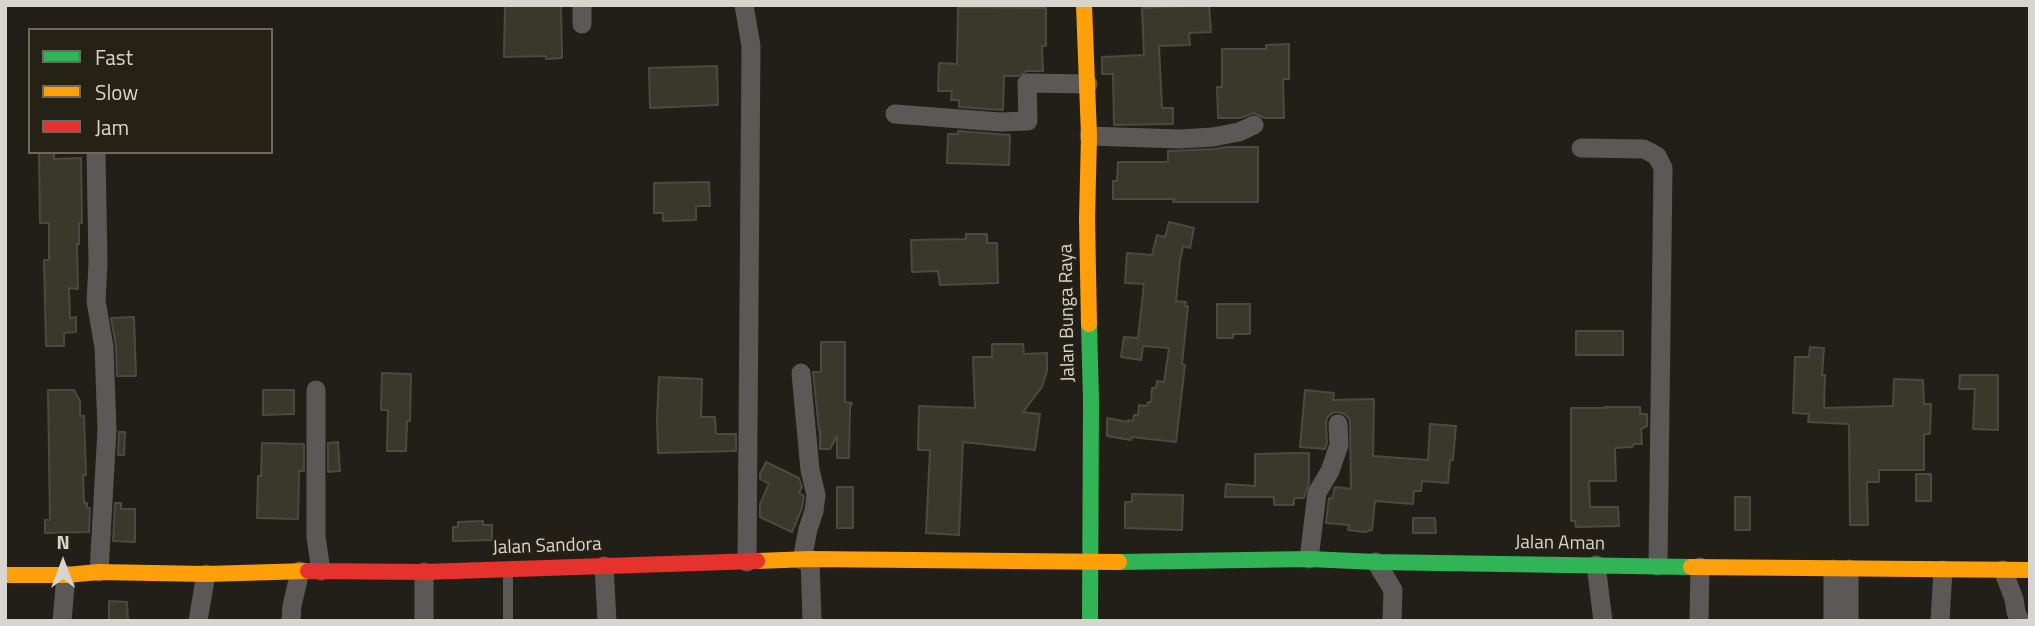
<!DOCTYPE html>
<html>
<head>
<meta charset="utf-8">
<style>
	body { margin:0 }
	#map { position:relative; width:2035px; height:626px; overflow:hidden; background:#221f18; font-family:"Titillium Web",sans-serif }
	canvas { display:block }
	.frame { position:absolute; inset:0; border:7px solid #d8d5ce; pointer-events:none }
	.legend { position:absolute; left:28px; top:28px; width:245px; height:126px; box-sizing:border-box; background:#252115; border:2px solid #6d695f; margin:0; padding:9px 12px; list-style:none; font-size:21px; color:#d8d5ce }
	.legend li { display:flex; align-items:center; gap:14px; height:35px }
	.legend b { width:35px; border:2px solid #6d695f }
	.north { position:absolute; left:28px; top:528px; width:70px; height:70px; -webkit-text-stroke:5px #252115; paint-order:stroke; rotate:0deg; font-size:19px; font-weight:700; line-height:28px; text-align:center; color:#d8d5ce }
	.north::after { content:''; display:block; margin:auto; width:24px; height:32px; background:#d8d5ce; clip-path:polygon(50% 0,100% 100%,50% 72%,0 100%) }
</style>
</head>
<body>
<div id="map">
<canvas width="2035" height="626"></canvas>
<div class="frame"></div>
<ul class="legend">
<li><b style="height:9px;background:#30b455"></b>Fast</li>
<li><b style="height:9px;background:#ff9f0a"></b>Slow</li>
<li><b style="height:9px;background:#e5322d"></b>Jam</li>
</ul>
<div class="north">N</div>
</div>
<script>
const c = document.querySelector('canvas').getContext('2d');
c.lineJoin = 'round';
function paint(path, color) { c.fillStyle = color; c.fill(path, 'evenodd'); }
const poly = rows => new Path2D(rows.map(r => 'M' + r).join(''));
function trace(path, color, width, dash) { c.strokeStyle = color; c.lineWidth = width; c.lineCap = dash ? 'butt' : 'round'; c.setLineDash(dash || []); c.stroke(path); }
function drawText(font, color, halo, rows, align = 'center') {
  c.font = font + ' "Titillium Web",sans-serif'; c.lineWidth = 5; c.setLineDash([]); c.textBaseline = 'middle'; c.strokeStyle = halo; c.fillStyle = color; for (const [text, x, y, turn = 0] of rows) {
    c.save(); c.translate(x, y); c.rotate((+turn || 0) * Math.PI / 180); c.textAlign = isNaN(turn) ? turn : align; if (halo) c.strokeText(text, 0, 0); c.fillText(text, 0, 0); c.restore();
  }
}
const building = poly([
	[505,5,561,5,562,58,546,59,546,56,504,57,505,5],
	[1209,5,1211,32,1189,33,1190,45,1159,46,1162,108,1173,108,1173,124,1114,125,1113,74,1102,74,1102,57,1144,55,1142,8,1209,5],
	[958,7,1046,8,1046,46,1042,46,1043,71,1027,71,1018,76,1004,76,1003,110,959,107,959,100,951,100,952,91,938,91,939,63,957,64,958,7],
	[1289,44,1289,79,1283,79,1284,118,1264,118,1254,113,1240,118,1218,118,1217,87,1222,87,1222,49,1266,49,1266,45,1289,44],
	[717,66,718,105,650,108,649,68,717,66],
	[958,131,1010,135,1009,165,947,163,948,134,958,134,958,131],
	[1228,147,1258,147,1258,202,1173,202,1174,199,1113,199,1113,181,1117,181,1118,162,1168,162,1168,151,1214,149,1228,147],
	[39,152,54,152,54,159,81,158,82,223,79,223,79,244,77,244,78,289,69,288,70,318,76,317,76,332,64,333,64,346,46,346,44,260,49,260,49,223,40,223,39,152],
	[709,182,710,206,696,206,696,220,663,221,663,213,654,213,654,183,709,182],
	[1169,222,1194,228,1190,248,1183,246,1180,261,1176,301,1186,302,1185,306,1188,306,1182,364,1185,365,1176,442,1132,437,1131,440,1107,436,1107,418,1128,422,1128,420,1133,421,1134,415,1138,415,1139,405,1147,406,1148,402,1151,402,1152,388,1156,388,1157,381,1164,382,1169,348,1143,346,1141,360,1121,357,1124,337,1138,338,1144,284,1125,283,1127,253,1152,255,1157,235,1165,237,1169,222],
	[966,234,987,234,987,243,997,243,998,283,940,285,938,271,912,272,911,240,966,239,966,234],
	[1217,304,1250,304,1250,334,1233,334,1233,338,1217,338,1217,304],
	[134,317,136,376,117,376,116,346,111,318,134,317],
	[1576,331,1623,331,1623,355,1576,355,1576,331],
	[821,342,845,342,845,402,852,403,850,407,849,458,837,458,837,436,830,449,820,449,820,430,819,430,813,372,821,372,821,342],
	[992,344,1023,344,1024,354,1047,353,1047,371,1042,387,1023,412,1040,414,1035,450,963,442,959,535,926,533,930,450,918,450,919,406,975,408,973,357,992,357,992,344],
	[1810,347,1824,348,1822,375,1825,375,1824,408,1893,406,1894,379,1923,380,1924,404,1931,404,1930,434,1924,434,1924,470,1879,470,1879,482,1867,482,1868,525,1850,525,1849,424,1808,422,1809,414,1793,413,1795,357,1809,357,1810,347],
	[382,373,411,374,410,421,407,421,406,451,387,451,388,410,381,410,382,373],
	[1960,375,1998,375,1998,430,1973,429,1975,389,1959,389,1960,375],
	[659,377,702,379,701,417,715,417,716,434,736,434,736,451,658,453,657,418,659,377],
	[48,390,74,390,80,401,80,416,84,416,86,475,83,475,84,503,87,503,87,508,90,508,89,532,45,533,45,520,50,520,48,390],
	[263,390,294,390,294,414,263,415,263,390],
	[1305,390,1334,393,1333,400,1374,399,1373,456,1428,460,1430,424,1456,426,1453,460,1450,460,1448,483,1422,481,1421,491,1414,491,1413,504,1375,501,1372,530,1364,532,1348,530,1349,525,1326,523,1329,498,1332,499,1335,487,1351,489,1350,423,1349,418,1344,414,1338,412,1332,413,1327,418,1326,424,1327,443,1325,449,1300,447,1305,390],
	[1605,407,1640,407,1640,414,1647,414,1647,426,1641,429,1642,444,1634,444,1632,447,1615,448,1616,481,1589,481,1590,507,1618,507,1619,526,1576,527,1575,521,1571,521,1571,408,1605,408,1605,407],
	[119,432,125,432,124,455,118,455,119,432],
	[338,442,340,471,328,472,328,443,338,442],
	[262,443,304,444,304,471,299,471,298,519,257,518,258,476,261,476,262,443],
	[1295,453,1309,453,1309,483,1304,498,1294,498,1294,505,1274,505,1274,497,1225,497,1226,484,1255,486,1255,454,1295,453],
	[766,462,799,478,802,487,799,493,804,496,802,508,792,532,760,517,760,504,769,484,760,479,760,474,766,462],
	[1916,474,1931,474,1931,501,1916,501,1916,474],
	[837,487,853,487,853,528,837,528,837,487],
	[1132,494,1183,495,1182,530,1125,528,1125,502,1132,502,1132,494],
	[1735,497,1750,497,1750,530,1735,530,1735,497],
	[115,503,121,503,121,509,135,509,135,542,113,541,115,503],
	[1413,518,1435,518,1436,533,1413,533,1413,518],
	[483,521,483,525,492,525,492,540,453,541,453,527,458,527,458,522,483,521],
	[109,601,127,602,128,621,109,621,109,601]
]);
paint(building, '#3a372b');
trace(building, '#4c4943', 2);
trace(poly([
	[508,621,508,572]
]), '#5b5857', 10);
trace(poly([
	[744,5,751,46,747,562],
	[582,24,582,5],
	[895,114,1000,122,1028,121,1027,83,1088,84],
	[1089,136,1180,139,1213,137,1239,132,1254,125],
	[1581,148,1644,149,1657,156,1663,168,1658,566],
	[96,152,98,264,96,301,104,347,107,430,99,572],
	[801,373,810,470,816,495,814,511,808,529,802,560],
	[316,390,316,537,321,571],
	[810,559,812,621],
	[1309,559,1317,493,1330,471,1339,445,1338,424],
	[1376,562,1393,590,1392,621],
	[1596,565,1603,621],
	[604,566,607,621],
	[1849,569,1849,621],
	[2003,570,2014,599,2016,612,2020,621],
	[424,572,424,621],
	[62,621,66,575],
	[198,621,206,574],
	[291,621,292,606,300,571],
	[1699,621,1700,567],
	[1833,621,1833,569],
	[1940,621,1943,570]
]), '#5b5857', 19);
trace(poly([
	[1089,324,1091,400,1090,621],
	[1119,562,1309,559,1376,562,1691,567]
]), '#30b455', 16);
trace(poly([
	[1084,5,1089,136,1087,219,1089,324],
	[757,561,810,559,1119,562],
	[1691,567,2030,570],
	[5,575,66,575,99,572,206,574,308,571]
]), '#ff9f0a', 16);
trace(poly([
	[308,571,424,572,757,561]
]), '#e5322d', 16);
drawText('19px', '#d8d5ce', '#252115', [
	["Jalan Bunga Raya",1068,313,-91],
	["Jalan Aman",1560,544,1],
	["Jalan Sandora",547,547,-2]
]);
</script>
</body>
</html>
